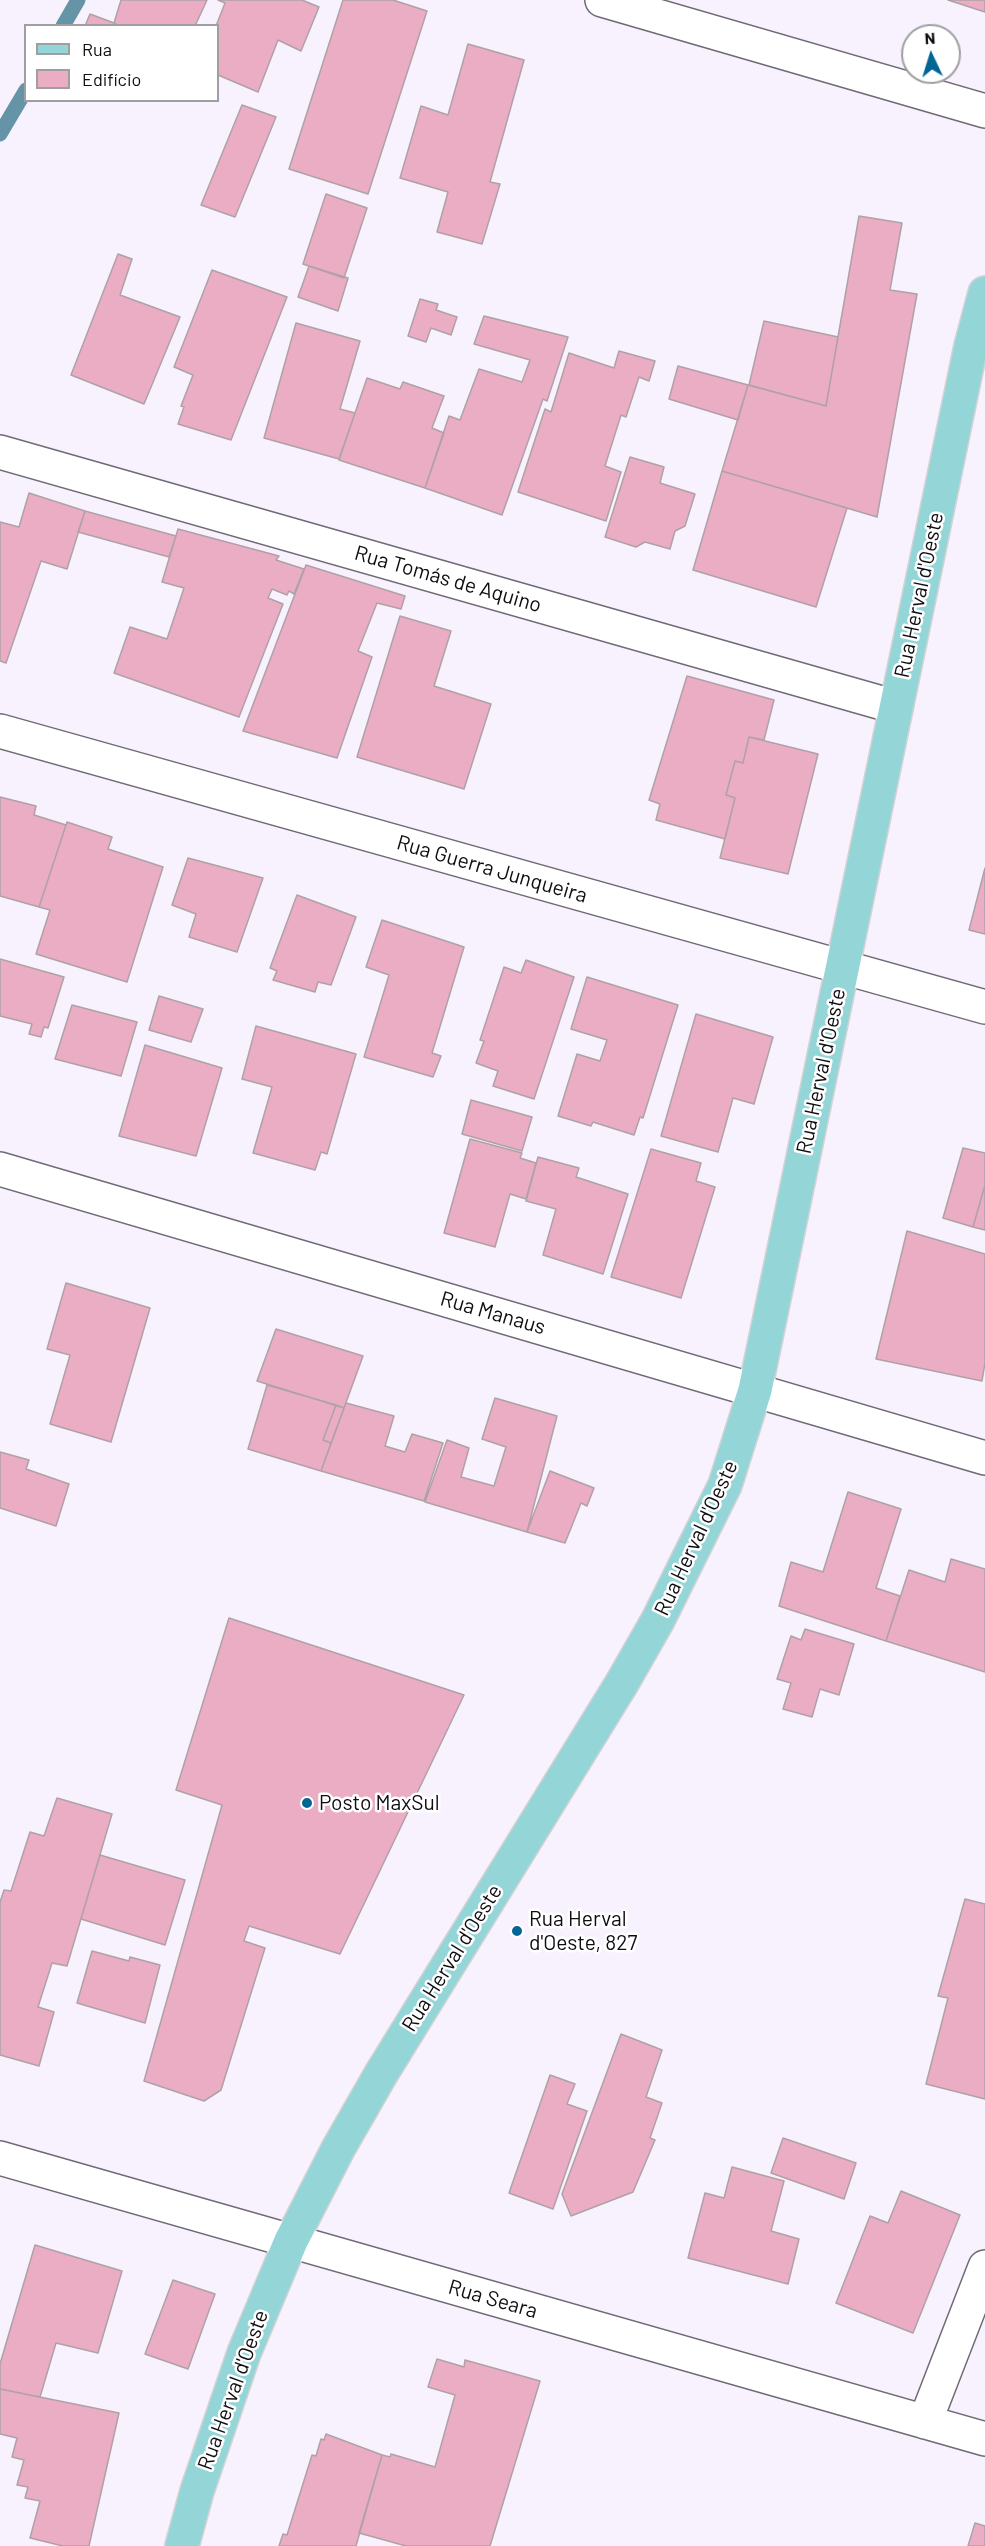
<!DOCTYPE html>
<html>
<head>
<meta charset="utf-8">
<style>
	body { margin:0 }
	#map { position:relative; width:985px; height:2546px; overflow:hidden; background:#f8f2fe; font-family:Barlow,sans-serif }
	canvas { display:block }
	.legend { position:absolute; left:24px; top:24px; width:195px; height:78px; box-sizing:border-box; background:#fff; border:2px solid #9f9ea0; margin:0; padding:8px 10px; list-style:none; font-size:18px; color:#0f0d11 }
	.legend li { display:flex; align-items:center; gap:12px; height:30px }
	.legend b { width:30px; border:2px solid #9f9ea0 }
	.north { position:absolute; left:901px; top:24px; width:60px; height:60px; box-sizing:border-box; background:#fff; border:2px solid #9f9ea0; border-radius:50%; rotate:356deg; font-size:16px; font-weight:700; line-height:24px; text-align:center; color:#0f0d11 }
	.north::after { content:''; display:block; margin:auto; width:21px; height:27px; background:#026695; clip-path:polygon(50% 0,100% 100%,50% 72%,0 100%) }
</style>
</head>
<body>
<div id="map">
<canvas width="985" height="2546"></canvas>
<ul class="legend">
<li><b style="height:8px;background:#94d6d8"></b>Rua</li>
<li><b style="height:16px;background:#eaadc4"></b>Edifício</li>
</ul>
<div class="north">N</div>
</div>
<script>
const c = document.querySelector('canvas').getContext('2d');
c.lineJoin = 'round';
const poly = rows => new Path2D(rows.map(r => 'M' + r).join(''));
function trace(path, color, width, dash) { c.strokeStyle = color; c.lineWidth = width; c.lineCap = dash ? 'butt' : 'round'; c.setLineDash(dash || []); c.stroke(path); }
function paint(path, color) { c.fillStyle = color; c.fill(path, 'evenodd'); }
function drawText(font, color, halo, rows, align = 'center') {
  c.font = font + ' Barlow,sans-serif'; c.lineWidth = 5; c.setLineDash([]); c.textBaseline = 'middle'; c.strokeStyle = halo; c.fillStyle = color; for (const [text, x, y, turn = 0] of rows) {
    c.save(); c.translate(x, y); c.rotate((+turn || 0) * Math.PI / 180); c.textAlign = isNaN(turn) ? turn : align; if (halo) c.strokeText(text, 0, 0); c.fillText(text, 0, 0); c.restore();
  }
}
trace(poly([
	[63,26,78,0],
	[0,134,26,90]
]), '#6494a6', 15);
const building = poly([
	[121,0,207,0,195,26,119,26,114,23,121,0],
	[218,0,302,0,319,7,301,51,278,40,258,92,218,75,216,26,225,3,218,0],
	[343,0,393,0,427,11,368,194,289,169,343,0],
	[948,0,985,0,985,12,948,0],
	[90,14,114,23,119,26,85,26,90,14],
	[468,44,524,60,490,182,500,184,482,244,437,232,448,192,400,178,421,106,448,115,468,44],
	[242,105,276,117,235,217,201,205,242,105],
	[326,194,367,208,344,278,303,264,326,194],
	[859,216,902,223,890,290,917,294,877,517,722,471,748,385,826,406,859,216],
	[118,254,132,259,120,295,180,317,144,404,71,375,118,254],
	[309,266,348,278,338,311,298,297,309,266],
	[212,270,287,297,231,440,178,424,184,407,181,406,193,375,174,367,212,270],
	[420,299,438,304,436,310,457,317,451,335,431,328,426,342,408,336,420,299],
	[484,316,568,337,547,401,543,399,502,515,425,488,449,416,460,420,479,369,522,382,530,360,474,344,484,316],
	[764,321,838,337,826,406,749,385,764,321],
	[296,323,360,341,340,409,355,413,339,459,264,438,296,323],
	[619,351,655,361,649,381,639,377,626,417,621,415,605,466,621,472,606,521,518,492,545,409,551,412,569,353,614,368,619,351],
	[678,366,748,385,738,420,669,399,678,366],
	[367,378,400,389,403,382,444,396,432,428,444,433,425,488,339,460,367,378],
	[630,457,664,467,660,483,695,494,685,526,675,531,670,549,645,542,636,547,605,537,630,457],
	[722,471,847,508,816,607,693,570,722,471],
	[29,493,85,511,67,569,41,561,6,663,0,661,0,522,19,527,29,493],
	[85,511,176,536,169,557,78,532,85,511],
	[178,529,279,556,276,560,304,569,294,594,289,591,287,595,272,589,268,598,283,604,239,717,114,673,130,627,167,639,184,588,162,582,178,529],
	[306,565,405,596,401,609,377,603,358,651,372,657,337,758,243,731,306,565],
	[400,616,451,631,434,686,491,704,464,789,357,757,400,616],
	[687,676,774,700,764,740,749,737,743,763,735,761,726,795,735,798,725,839,656,820,660,804,649,800,687,676],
	[749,737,818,754,788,874,720,858,735,798,726,795,735,761,743,763,749,737],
	[0,797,36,806,34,815,66,825,39,907,0,896,0,797],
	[67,822,112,837,108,849,163,867,127,982,36,954,50,910,39,907,67,822],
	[188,858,263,878,237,952,189,937,196,914,172,905,188,858],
	[985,868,985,934,969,930,985,868],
	[297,895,356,917,331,985,318,982,315,992,273,980,277,971,270,968,297,895],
	[382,920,464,947,432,1053,441,1056,433,1077,364,1057,389,975,366,967,382,920],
	[0,959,64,977,48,1028,44,1027,41,1037,29,1034,32,1024,0,1016,0,959],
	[526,960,574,977,534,1099,493,1086,498,1071,476,1063,484,1041,480,1040,504,967,521,973,526,960],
	[587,977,678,1005,643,1118,640,1117,634,1135,593,1122,591,1126,558,1116,577,1054,600,1061,607,1040,571,1029,587,977],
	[159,996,203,1009,191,1042,149,1030,159,996],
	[72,1005,137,1022,121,1076,55,1059,72,1005],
	[696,1014,773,1037,754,1104,733,1098,718,1152,661,1136,696,1014],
	[256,1026,356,1054,327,1154,321,1152,315,1170,253,1153,272,1087,242,1079,256,1026],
	[145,1045,222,1068,196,1156,119,1136,145,1045],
	[471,1100,532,1117,522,1151,462,1134,471,1100],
	[470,1139,522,1153,520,1158,536,1163,526,1199,510,1194,495,1247,444,1233,470,1139],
	[963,1148,985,1153,985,1185,973,1227,943,1218,963,1148],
	[651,1149,701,1163,696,1181,715,1187,681,1298,611,1277,651,1149],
	[538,1157,579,1168,576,1177,628,1194,603,1274,543,1255,556,1209,526,1201,538,1157],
	[985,1185,985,1230,973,1227,985,1185],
	[907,1231,985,1254,985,1363,982,1381,876,1359,907,1231],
	[66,1283,150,1308,111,1442,50,1424,70,1355,47,1349,66,1283],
	[276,1329,363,1356,344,1408,257,1381,276,1329],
	[267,1385,336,1405,323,1440,331,1443,321,1471,248,1449,267,1385],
	[495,1398,557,1416,527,1532,425,1502,447,1440,469,1448,461,1477,494,1486,506,1447,482,1439,495,1398],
	[346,1403,394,1416,385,1446,405,1452,412,1434,443,1443,424,1501,321,1471,346,1403],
	[336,1405,344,1408,331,1443,323,1440,336,1405],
	[0,1452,29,1460,26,1469,69,1484,56,1526,0,1508,0,1452],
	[550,1471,594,1488,587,1506,581,1503,565,1543,527,1532,550,1471],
	[848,1492,901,1509,876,1588,900,1596,886,1641,779,1606,791,1562,823,1572,848,1492],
	[951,1559,985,1569,985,1672,886,1641,909,1570,945,1582,951,1559],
	[229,1618,464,1695,340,1954,249,1926,244,1941,265,1948,221,2090,204,2101,144,2081,222,1805,176,1790,229,1618],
	[805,1629,854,1644,839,1695,820,1689,812,1717,783,1709,791,1683,777,1679,791,1636,801,1640,805,1629],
	[57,1798,112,1814,67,1966,52,1963,38,2007,54,2012,39,2066,0,2055,0,1902,4,1890,11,1891,30,1832,44,1836,57,1798],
	[100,1855,185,1880,165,1945,81,1919,100,1855],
	[965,1899,985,1904,985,2099,926,2084,948,1998,938,1996,965,1899],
	[92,1951,129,1961,130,1957,160,1965,145,2023,77,2003,92,1951],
	[621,2034,662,2050,646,2097,662,2103,650,2138,655,2140,633,2192,571,2216,562,2194,621,2034],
	[550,2075,575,2084,567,2104,587,2111,553,2209,509,2193,550,2075],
	[783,2138,856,2163,844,2199,771,2173,783,2138],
	[732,2167,784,2181,771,2231,799,2239,788,2284,688,2258,705,2193,724,2198,732,2167],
	[901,2191,960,2215,913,2333,836,2303,870,2216,888,2223,901,2191],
	[35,2245,122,2271,98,2353,56,2343,40,2397,0,2389,0,2364,35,2245],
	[173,2280,215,2294,188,2369,145,2354,173,2280],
	[437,2359,464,2367,465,2360,540,2381,490,2546,406,2546,359,2533,382,2455,390,2457,391,2454,435,2467,455,2395,428,2387,437,2359],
	[0,2389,119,2413,89,2546,63,2546,30,2538,40,2501,25,2498,28,2487,17,2485,24,2460,12,2457,17,2438,0,2434,0,2389],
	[326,2434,382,2455,356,2546,279,2546,283,2534,287,2535,312,2455,316,2456,321,2439,324,2440,326,2434],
	[975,2523,985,2526,985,2546,968,2546,975,2523]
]);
paint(building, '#eaadc4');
trace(building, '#afa1a6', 1.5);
const minor = poly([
	[602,0,985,111],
	[0,452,896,707],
	[0,731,985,1007],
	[0,1169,985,1458],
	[0,2158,985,2439],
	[925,2422,985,2267]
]);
const primary = poly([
	[182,2546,197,2491,244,2353,291,2241,338,2149,381,2074,622,1683,658,1620,725,1485,755,1390,971,346,985,293]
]);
trace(minor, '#6f6a74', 36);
trace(primary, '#d4d3d4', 36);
trace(minor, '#fff', 33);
trace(primary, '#94d6d8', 33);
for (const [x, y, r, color] of [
	[307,1803,6,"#026695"],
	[517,1931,6,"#026695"]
]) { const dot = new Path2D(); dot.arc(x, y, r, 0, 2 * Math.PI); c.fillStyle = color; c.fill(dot); trace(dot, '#fff', 2); }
drawText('21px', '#0f0d11', '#fff', [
	["Rua Tomás de Aquino",448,579,16],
	["Rua Herval d'Oeste",919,595,-78],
	["Rua Guerra Junqueira",492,869,16],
	["Rua Herval d'Oeste",821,1071,-78],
	["Rua Manaus",493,1313,16],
	["Rua Herval d'Oeste",696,1538,-65],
	["Rua Herval d'Oeste",452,1958,-58],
	["Rua Seara",493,2299,16],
	["Rua Herval d'Oeste",233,2390,-70]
]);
drawText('21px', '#0f0d11', '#fff', [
	["Posto MaxSul",319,1803],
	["Rua Herval",529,1919],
	["d'Oeste, 827",529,1943]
], 'left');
</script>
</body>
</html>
